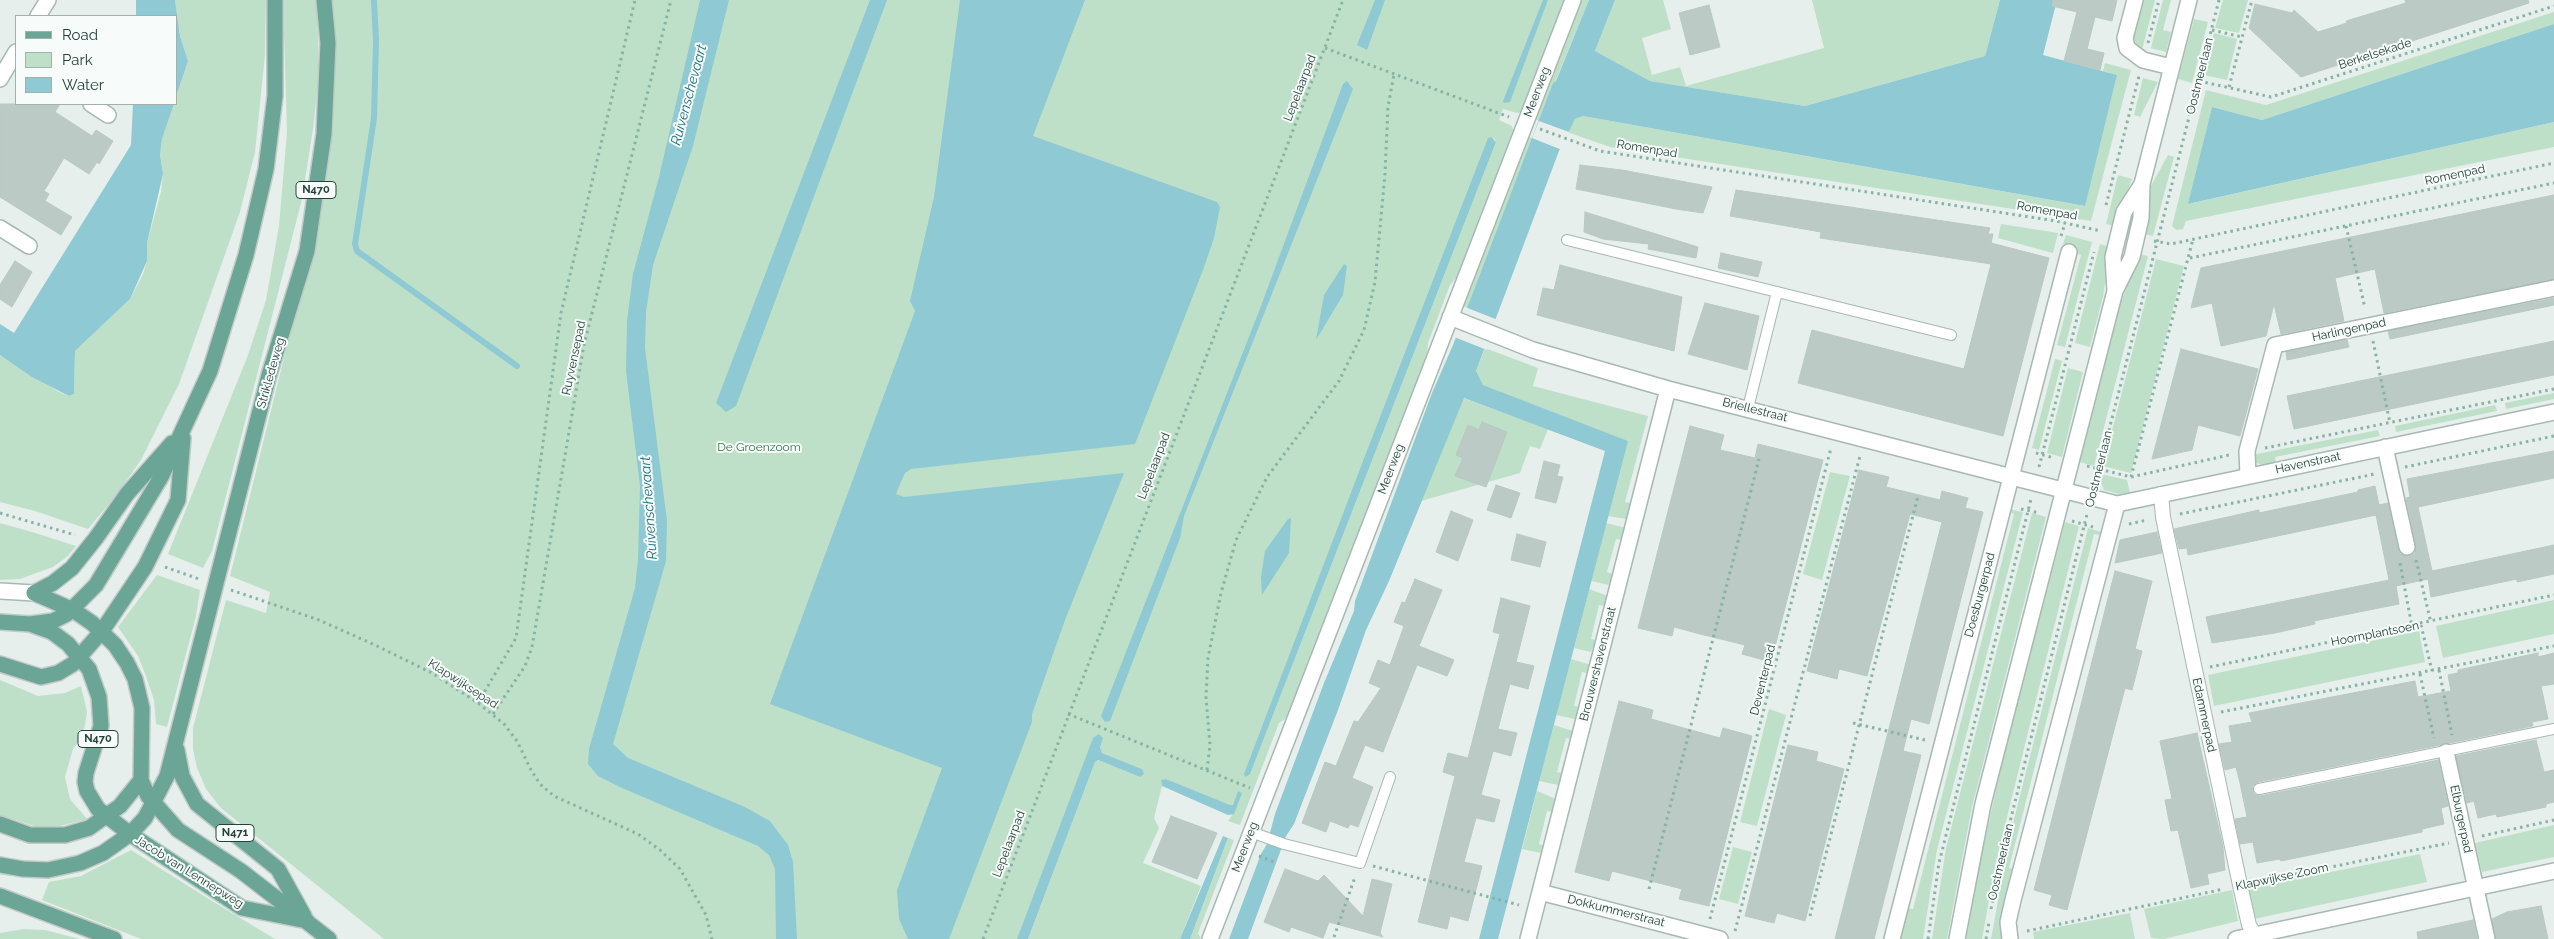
<!DOCTYPE html>
<style>
body{margin:0}
#map{position:relative;width:2554px;height:939px;overflow:hidden;background:#e6efeb;font-family:Raleway,sans-serif}
canvas{display:block}
.legend{position:absolute;left:15px;top:15px;width:162px;height:90px;box-sizing:border-box;background:#f7fbf9;border:1px solid #a3b1ad;margin:0;padding:6px 9px;list-style:none;font-size:15px;color:#24423a}
.legend li{display:flex;align-items:center;gap:10px;height:25px}
.legend b{width:25px;border:1px solid #a3b1ad}
</style>
<div id="map">
<canvas width="2554" height="939"></canvas>
<ul class="legend">
<li><b style="height:6px;background:#6aa596"></b>Road</li>
<li><b style="height:14px;background:#bfe0c8"></b>Park</li>
<li><b style="height:14px;background:#8ec9d4"></b>Water</li>
</ul>
</div>
<script>
const ctx = document.querySelector('canvas').getContext('2d');
ctx.lineJoin = 'round';
function fill(path, color) { ctx.fillStyle = color; ctx.fill(path, 'evenodd'); }
const poly = rows => new Path2D(rows.map(r => 'M' + r).join(''));
function strokePath(path, color, width, dash) { ctx.strokeStyle = color; ctx.lineWidth = width; ctx.lineCap = dash ? 'butt' : 'round'; ctx.setLineDash(dash || []); ctx.stroke(path); }
function write(font, color, halo, rows, align = 'center') {
  ctx.font = font + ' Raleway,sans-serif'; ctx.lineWidth = 4; ctx.setLineDash([]); ctx.textBaseline = 'middle'; ctx.strokeStyle = halo; ctx.fillStyle = color; for (const [text, x, y, turn = 0] of rows) {
    ctx.save(); ctx.translate(x, y); ctx.rotate((+turn || 0) * Math.PI / 180); ctx.textAlign = isNaN(turn) ? turn : align; if (halo) ctx.strokeText(text, 0, 0); ctx.fillText(text, 0, 0); ctx.restore();
  }
}
fill(poly([
 [175,0,266,0,265,55,255,152,240,212,179,384,141,460,117,494,88,529,35,511,0,502,0,355,59,392,69,396,74,394,75,351,130,299,143,274,147,261,147,243,161,192,163,174,160,155,162,139,174,104,176,104,176,97,188,61,180,36],
 [283,0,317,0,319,77,313,129,302,199,212,551,203,568,168,554,248,355,266,300,279,226,287,132],
 [330,0,1545,0,1508,103,1548,0,1564,0,1522,112,1517,113,1503,109,1499,120,1512,126,1514,132,1460,273,1450,285,1428,343,1427,358,1288,717,1279,723,1240,825,1228,821,1232,815,1233,805,1229,805,1166,779,1161,781,1162,786,1154,818,1159,828,1143,863,1201,886,1180,939,1028,939,1095,762,1098,760,1140,777,1142,769,1102,753,1100,747,1102,741,1024,939,384,939,221,808,206,789,197,768,193,749,193,728,226,600,266,613,270,592,230,576,308,261],
 [1494,138,1496,142,1250,774],
 [1579,0,1589,0,1539,121,1532,118],
 [1615,0,1663,0,1671,29,1642,38,1652,75,1680,67,1686,86,1824,48,1812,0,2000,0,1985,56,1805,106,1650,81,1595,51],
 [2141,0,2155,0,2142,50,2134,41,2133,34],
 [2163,0,2171,0,2163,30,2171,32,2166,52,2151,48],
 [2223,0,2248,0,2239,33,2215,28],
 [2554,12,2554,24,2262,120,2212,107,2189,204,2554,122,2554,147,2186,221,2183,229,2176,230,2172,226,2206,90,2266,105],
 [2194,19,2208,22,2192,83,2178,79],
 [2214,33,2237,39,2227,80,2203,75],
 [2105,63,2131,70,2091,221,1610,147,1567,132,1575,119,1583,116,2084,206,2117,75,2103,71],
 [2143,78,2158,82,2140,117,2134,115],
 [1525,136,1533,138,1468,308,1462,306],
 [2168,155,2174,157,2153,236,2144,234,2151,186],
 [2118,175,2132,179,2115,226,2106,224],
 [2001,224,2058,233,2053,253,1998,238],
 [2066,235,2092,242,2065,347,2057,345,2081,255,2062,247],
 [2100,244,2110,247,2103,297,2090,347,2075,343],
 [2139,254,2148,256,2094,466,2080,462,2121,302],
 [2156,259,2184,266,2131,473,2103,466],
 [1485,348,1538,368,1533,386,1648,416,1625,502,1632,503,1626,519,1608,516,1627,441,1482,385,1476,371],
 [2055,359,2062,361,2039,450,2032,448],
 [2068,368,2083,372,2062,457,2047,453],
 [2554,393,2554,399,2506,409,2505,403],
 [1463,398,1548,429,1540,449,1530,446,1520,473,1421,501],
 [2495,405,2497,411,2396,432,2395,426],
 [2378,430,2380,436,2275,457,2276,463,2262,465,2254,462,2252,455],
 [1830,472,1850,476,1822,580,1803,574],
 [2101,474,2127,480,2130,493,2119,494,2104,490,2100,480],
 [2009,509,2023,512,1937,850,1923,939,1899,939,1907,908,1913,909,2014,514,2008,512],
 [2032,513,2046,517,1972,807,1947,939,1932,939,1946,848],
 [2065,522,2079,526,1996,862,1982,939,1966,939,1980,862,2001,767],
 [0,523,32,532,76,546,68,556,53,567,20,579,0,580],
 [1606,523,1626,528,1622,540,1616,539,1607,572,1613,574,1609,585,1591,581],
 [2088,528,2101,532,2100,535,2094,534,2009,868,2014,869,2004,939,1991,939,2010,835],
 [157,575,200,590,196,616,167,727,156,724,154,700,146,676,138,656,118,627],
 [1589,589,1608,596,1605,606,1599,605,1591,639,1596,640,1591,652,1574,648],
 [2554,600,2554,634,2443,658,2436,626],
 [2419,631,2425,662,2214,706,2208,675],
 [1571,659,1591,665,1588,673,1582,672,1574,706,1579,707,1575,719,1556,715],
 [0,680,38,696,65,693,81,686,87,712,85,725,81,739,73,749,65,777,70,799,87,819,52,828,34,826,0,815],
 [1769,709,1786,715,1757,826,1740,822],
 [1554,725,1573,731,1571,739,1566,738,1557,772,1562,773,1558,785,1539,781],
 [1537,791,1556,799,1553,812,1547,811,1539,844,1544,846,1541,853,1522,849],
 [2554,825,2554,857,2482,872,2475,843],
 [1228,838,1234,840,1198,933,1201,939,1190,939],
 [1733,847,1752,852,1738,904,1719,899],
 [131,850,212,901,275,939,141,939,42,900,49,882,81,876],
 [2420,854,2427,882,2254,919,2247,889],
 [2232,890,2238,921,2164,939,2151,938,2144,909],
 [2130,913,2135,939,2034,939,2033,932],
 [24,929,45,930,80,939,0,939,0,933]
]), '#bfe0c8');
fill(poly([
 [136,0,175,0,180,36,188,61,176,97,176,16,136,16],
 [700,0,729,0,693,146,653,265,646,312,645,348,667,521,666,561,613,744,628,758,745,807,770,821,788,845,793,862,797,939,776,939,775,869,769,855,758,846,622,788,598,776,588,764,589,749,635,588,638,559,640,486,626,371,627,321,633,274,659,177],
 [870,0,887,0,736,406,726,412,716,403],
 [960,0,1085,0,1033,136,1217,202,1220,207,1214,238,1203,270,1135,444,911,469,905,473,900,484,896,494,904,497,1124,473,1065,620,1032,714,1032,722,949,939,908,939,899,919,897,890,942,768,770,704,915,311,910,301,934,197],
 [1375,0,1385,0,1367,50,1357,45],
 [1543,0,1548,0,1510,102,1504,103,1503,101],
 [1589,0,1615,0,1595,51,1650,81,1805,106,1985,56,2000,0,2057,0,2043,55,2117,75,2085,206,1583,116,1575,119,1559,151,1476,371,1483,385,1628,441,1498,939,1479,939,1605,451,1464,398,1389,581,1366,630,1338,710,1294,824,1286,836,1248,939,1229,939,1261,854,1267,844,1275,814,1324,683,1354,611,1355,601,1432,393,1453,345,1553,83,1556,81],
 [2554,24,2554,122,2188,204,2212,107,2262,120],
 [1347,81,1353,89,1184,516,1180,538,1110,721,1105,722,1101,716,1261,306,1343,84],
 [133,104,174,104,162,139,160,155,163,174,147,243,147,261,130,299,75,351,74,394,69,396,32,377,0,355,0,324,14,333,131,145],
 [1491,137,1496,142,1250,774,1245,777,1244,774,1363,461,1488,138],
 [1344,264,1347,266,1343,295,1316,340,1324,295],
 [1291,518,1289,553,1262,595,1261,577,1265,551,1288,519],
 [1099,734,1103,738,1100,747,1102,753,1142,769,1144,774,1140,777,1098,760,1095,762,1028,939,1017,939,1093,738],
 [1166,779,1230,805,1233,805,1238,791,1242,793,1234,814,1228,815,1162,786,1161,780],
 [1223,836,1228,838,1190,939,1180,939]
]), '#8ec9d4');
fill(poly([
 [1539,121,1569,132,1562,150,1532,138],
 [1465,307,1498,320,1487,350,1454,337]
]), '#e6efeb');
strokePath(poly([
 [374,0,376,41,374,118,355,244,357,251,517,366]
]), '#8ec9d4', 6);
const building = poly([
 [2053,0,2117,0,2112,21,2095,17,2087,49,2104,53,2100,70,2064,61,2077,12,2052,6,2053,0],
 [2405,0,2528,0,2529,3,2301,77,2249,28,2255,4,2292,13,2294,10,2318,32,2347,23,2346,21,2406,3,2405,0],
 [1709,5,1720,47,1690,55,1679,13,1709,5],
 [0,104,60,104,55,112,92,136,96,130,113,141,99,164,97,162,89,174,64,158,44,191,49,194,45,201,72,217,61,235,0,197,0,104],
 [1580,165,1622,170,1712,187,1703,213,1676,209,1576,189,1580,165],
 [1736,190,1990,228,1988,234,1993,234,1991,243,2049,258,2003,436,1798,383,1812,330,1964,369,1991,264,1820,238,1821,232,1730,216,1736,190],
 [2554,195,2554,279,2384,313,2375,269,2335,278,2344,321,2281,334,2274,304,2266,336,2221,346,2212,303,2191,308,2201,268,2554,195],
 [1585,212,1698,247,1696,258,1648,249,1649,244,1603,239,1584,232,1585,212],
 [1721,253,1762,262,1758,277,1718,268,1721,253],
 [15,261,32,272,12,307,0,299,0,285,15,261],
 [1560,265,1682,297,1674,351,1537,315,1543,288,1554,290,1560,265],
 [2554,298,2554,305,2390,339,2388,331,2554,298],
 [1705,303,1759,316,1747,370,1688,354,1705,303],
 [2347,340,2349,347,2287,360,2286,352,2347,340],
 [2554,341,2554,375,2294,429,2287,396,2554,341],
 [2181,349,2258,369,2240,436,2198,425,2192,450,2152,459,2181,349],
 [1482,422,1507,432,1486,487,1455,476,1463,458,1456,455,1468,425,1479,430,1482,422],
 [1690,426,1724,435,1720,450,1755,458,1758,444,1823,460,1771,662,1742,654,1745,645,1700,634,1674,627,1672,636,1638,628,1690,426],
 [2554,451,2554,478,2418,507,2432,571,2554,545,2554,574,2517,582,2517,579,2431,597,2428,579,2396,586,2399,604,2314,621,2315,624,2275,633,2212,643,2206,617,2389,580,2376,515,2188,555,2187,548,2179,549,2174,529,2259,510,2259,513,2358,492,2358,490,2375,486,2379,505,2388,503,2398,549,2400,554,2409,556,2414,554,2416,545,2406,498,2410,497,2407,479,2554,451],
 [1544,461,1560,465,1557,476,1563,477,1556,503,1535,498,1544,461],
 [1859,470,1889,477,1886,487,1940,500,1942,491,1968,498,1965,508,1983,512,1929,724,1911,719,1903,751,1921,755,1874,939,1835,939,1942,522,1910,514,1867,676,1839,669,1837,679,1807,671,1859,470],
 [1496,485,1520,493,1511,518,1487,510,1496,485],
 [1451,511,1473,520,1458,561,1436,552,1451,511],
 [2157,532,2162,553,2115,563,2120,540,2157,532],
 [1517,534,1546,542,1540,567,1511,560,1517,534],
 [2115,571,2152,581,2135,649,2142,651,2132,690,2125,688,2067,910,2049,905,2052,895,2034,890,2115,571],
 [1415,579,1442,590,1419,646,1454,660,1447,676,1417,665,1383,752,1365,745,1352,778,1373,787,1358,827,1350,824,1348,828,1330,821,1326,832,1302,823,1325,762,1336,766,1354,721,1358,722,1381,688,1369,683,1378,660,1390,665,1404,626,1394,622,1402,602,1405,603,1415,579],
 [1501,598,1530,606,1516,662,1534,666,1528,689,1510,684,1506,698,1498,729,1517,733,1511,756,1493,751,1481,795,1500,800,1494,822,1476,818,1471,836,1464,862,1482,866,1468,921,1450,916,1447,929,1418,922,1455,776,1443,772,1448,753,1468,758,1500,634,1493,632,1501,598],
 [2538,653,2538,657,2554,653,2554,684,2541,686,2548,719,2532,722,2533,726,2258,782,2252,787,2254,794,2260,796,2438,760,2448,806,2441,808,2444,824,2422,829,2422,832,2281,861,2280,859,2257,863,2253,842,2240,844,2235,819,2247,817,2240,783,2236,767,2225,770,2219,744,2232,742,2229,726,2252,722,2249,713,2415,681,2418,697,2451,691,2448,675,2458,673,2458,670,2538,653],
 [1619,701,1653,710,1651,719,1720,738,1723,728,1752,736,1709,906,1679,899,1682,889,1612,871,1609,881,1575,872,1619,701],
 [2197,733,2223,847,2225,870,2207,874,2209,884,2191,888,2178,830,2171,831,2165,800,2172,799,2160,741,2197,733],
 [2536,740,2544,772,2554,770,2554,802,2546,804,2546,807,2497,817,2496,814,2478,818,2474,801,2467,803,2456,756,2536,740],
 [1788,745,1818,752,1816,761,1844,769,1805,921,1777,913,1774,923,1745,916,1788,745],
 [1171,816,1217,833,1197,879,1152,862,1171,816],
 [1285,869,1318,881,1324,875,1363,916,1372,879,1392,884,1380,933,1383,937,1329,922,1323,938,1291,927,1289,932,1264,922,1285,869],
 [2541,906,2548,939,2496,939,2492,919,2507,912,2541,906],
 [2473,920,2477,939,2418,939,2417,932,2473,920]
]);
fill(building, '#bbcac4');
strokePath(building, '#b8c9c2', 1);
const service = poly([
 [1567,240,1951,335],
 [1748,408,1777,292],
 [2259,789,2554,729],
 [1251,832,1284,844,1360,863,1390,777]
]);
const pedestrian = poly([
 [2161,494,2163,517,2240,885,2249,925,2255,935]
]);
const minor = poly([
 [2135,0,2125,38,2127,48,2143,60,2171,67],
 [38,16,48,0],
 [0,79,16,52],
 [91,104,108,115],
 [0,228,29,246],
 [1450,317,1533,350,1668,389,2117,504,2554,412],
 [2385,447,2407,547],
 [2248,476,2247,451,2275,345,2554,288],
 [2446,752,2487,939],
 [1540,892,1720,939],
 [1210,939,1573,0],
 [1528,939,1668,389],
 [1892,939,2069,252],
 [2010,939,2008,922,2013,900,2117,504],
 [2236,939,2554,871]
]);
const tertiary = poly([
 [2115,291,2113,257,2124,212,2142,184],
 [1957,939,1983,804,2115,291,2132,257,2141,218,2142,184,2189,0]
]);
const secondary = poly([
 [0,591,34,593]
]);
const primary = poly([
 [34,593,73,610,92,623,115,645,127,663,135,679,142,708,141,780,148,796,178,830,241,871,329,939],
 [34,593,53,583,72,568,96,538,127,494,172,443],
 [0,622,30,624,52,632,68,644,89,669,99,697,101,726,86,773,85,782,87,791,98,809,130,834,242,908,307,921],
 [30,624,53,621,67,614,96,585,161,477,210,371,246,255,266,169,275,96,275,0],
 [0,664,41,677,58,673,73,664,102,631,145,567,178,500,183,438],
 [177,750,182,776,197,804,278,869,304,916],
 [0,824,30,835,65,835,89,828,120,806,141,780],
 [0,865,23,869,48,870,80,863,103,853,130,834,145,818,167,776,269,375,307,251,324,134,328,43,324,0],
 [0,896,114,939]
]);
strokePath(service, '#a8b8b2', 12);
strokePath(pedestrian, '#a8b8b2', 16);
strokePath(minor, '#a8b8b2', 18);
strokePath(tertiary, '#a8b8b2', 18);
strokePath(secondary, '#a4bbb3', 18);
strokePath(primary, '#c2cac8', 18);
strokePath(poly([
 [2212,30,2242,37],
 [2148,43,2159,0],
 [1325,48,1509,117],
 [2199,81,2271,97,2554,6],
 [2229,87,2252,0],
 [1540,129,1600,151,2056,221,2101,231],
 [2106,205,2139,76],
 [2346,226,2365,308],
 [2061,236,2065,223],
 [2154,241,2171,244,2554,163],
 [2190,258,2554,183],
 [2373,341,2390,423],
 [2265,448,2554,389],
 [2036,453,2054,458],
 [2087,466,2131,477,2229,455],
 [2039,467,2094,252],
 [2405,467,2554,436],
 [2131,477,2193,239],
 [2096,481,2219,0],
 [2021,509,2040,513],
 [0,513,75,535],
 [2180,514,2375,474],
 [2072,521,2093,527],
 [2129,524,2147,520],
 [2416,560,2431,623],
 [2400,563,2412,627],
 [165,567,199,579],
 [231,590,319,620,377,646,432,673,478,703,504,724,517,741,531,770,540,784,554,796,638,834,660,850,680,869,706,915,712,939],
 [2421,625,2432,671],
 [2210,667,2554,595],
 [2439,670,2452,735],
 [2420,674,2434,738],
 [478,703,516,638,561,313,635,0],
 [2221,712,2554,646],
 [493,714,525,666,532,647,584,345,671,0],
 [1068,714,1250,788],
 [1853,723,1925,740],
 [1207,770,1210,745,1206,697,1208,658,1221,593,1236,540,1267,477,1339,381,1364,330,1375,282,1385,174,1388,107,1394,74],
 [2482,836,2554,820],
 [1259,856,1277,863],
 [1373,866,1519,905],
 [2257,882,2449,843],
 [1649,889,1759,459],
 [1991,909,2007,834,2087,514],
 [1810,916,1918,496],
 [1710,919,1831,448],
 [1735,931,1860,456],
 [2027,931,2224,889],
 [1334,937,1355,877],
 [983,939,1343,0],
 [1928,939,1939,863,2031,499],
 [1986,939,1989,922]
]), '#86b3a5', 3, [2.5, 4]);
strokePath(service, '#fff', 10);
strokePath(pedestrian, '#fff', 14);
strokePath(minor, '#fff', 15);
strokePath(tertiary, '#fff', 15);
strokePath(secondary, '#fff', 15);
strokePath(primary, '#6aa596', 15);
for (const [x, y, w] of [
 [316,190,40],
 [98,739,40],
 [235,833,38]
]) { const box = new Path2D(); box.roundRect(x - w / 2, y - 8.5, w, 17, 4); ctx.fillStyle = '#f7fbf9'; ctx.fill(box); strokePath(box, '#24423a', 1); }
write('bold 11px', '#24423a', null, [
 ["N470",316,190],
 ["N470",98,739],
 ["N471",235,833]
]);
write('12px', '#24423a', '#f7fbf9', [
 ["Berkelsekade",2375,54,-18],
 ["Oostmeerlaan",2200,76,-76],
 ["Lepelaarpad",1300,88,-69],
 ["Meerweg",1537,92,-69],
 ["Romenpad",1647,149,9],
 ["Romenpad",2455,175,-12],
 ["Romenpad",2047,211,10],
 ["Harlingenpad",2349,330,-12],
 ["Ruyvensepad",574,358,-78],
 ["Strikledeweg",271,373,-74],
 ["Briellestraat",1755,410,14],
 ["Havenstraat",2308,463,-12],
 ["Lepelaarpad",1154,466,-69],
 ["Meerweg",1391,469,-69],
 ["Oostmeerlaan",2099,469,-76],
 ["Doesburgerpad",1980,595,-75],
 ["Hoornplantsoen",2375,634,-11],
 ["Brouwershavenstraat",1598,664,-76],
 ["Deventerpad",1763,680,-76],
 ["Klapwijksepad",463,684,33],
 ["Edammerpad",2204,715,78],
 ["Elburgerpad",2461,819,78],
 ["Lepelaarpad",1009,844,-69],
 ["Meerweg",1245,847,-69],
 ["Oostmeerlaan",2001,862,-77],
 ["Jacob van Lennepweg",189,872,32],
 ["Klapwijkse Zoom",2282,877,-12],
 ["Dokkummerstraat",1616,911,14]
]);
write('12px', '#2d7a4b', '#f7fbf9', [
 ["De Groenzoom",759,447]
]);
write('italic 14px', '#1c6f80', '#f7fbf9', [
 ["Ruivenschevaart",689,95,-75],
 ["Ruivenschevaart",649,508,-94]
]);
</script>
